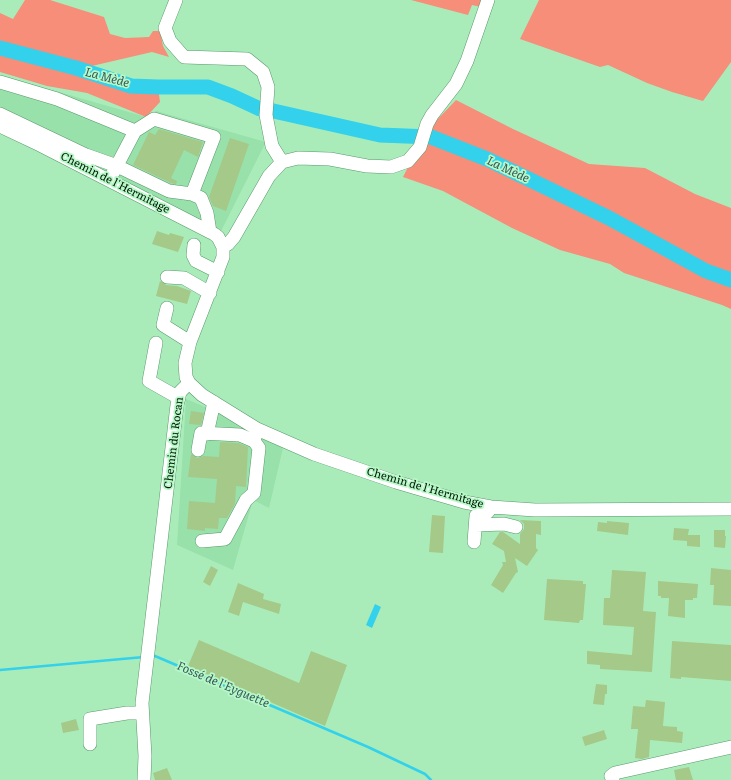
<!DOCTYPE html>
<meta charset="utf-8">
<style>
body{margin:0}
canvas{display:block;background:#a9ecba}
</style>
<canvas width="731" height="780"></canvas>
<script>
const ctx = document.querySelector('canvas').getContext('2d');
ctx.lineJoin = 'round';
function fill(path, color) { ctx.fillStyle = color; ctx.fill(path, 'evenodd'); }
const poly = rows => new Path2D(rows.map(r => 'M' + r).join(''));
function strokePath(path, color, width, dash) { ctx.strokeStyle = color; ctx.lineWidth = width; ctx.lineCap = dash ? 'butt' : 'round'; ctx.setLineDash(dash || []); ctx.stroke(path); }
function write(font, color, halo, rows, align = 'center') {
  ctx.font = font + ' Literata,serif'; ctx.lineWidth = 3.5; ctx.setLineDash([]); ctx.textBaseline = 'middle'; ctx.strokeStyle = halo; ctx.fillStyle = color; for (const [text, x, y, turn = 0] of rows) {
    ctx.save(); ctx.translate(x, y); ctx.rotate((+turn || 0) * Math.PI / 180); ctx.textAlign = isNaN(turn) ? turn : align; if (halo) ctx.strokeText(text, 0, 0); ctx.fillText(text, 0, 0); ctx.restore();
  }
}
fill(poly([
 [0,75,146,117,156,111,266,142,220,233,0,119],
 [186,399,215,411,283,448,269,508,253,500,233,570,177,545]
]), '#98e1ab');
fill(poly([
 [25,0,50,0,104,17,110,34,125,38,149,37,153,31,160,31,163,46,169,57,152,52,79,69,131,86,158,87,160,102,146,117,87,93,47,86,0,72,0,13,13,19],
 [411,0,484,0,481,7,472,5,468,15],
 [539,0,731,0,731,62,703,101,672,92,647,83,608,65,600,67,520,39],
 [456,100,513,129,589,164,645,168,695,194,731,208,731,276,707,269,608,213,529,175,486,155,431,133,433,124],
 [427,142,434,142,490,164,610,222,706,275,731,283,731,309,722,305,624,273,610,264,560,250,512,228,443,191,403,177,409,165]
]), '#f68e7a');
fill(poly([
 [375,604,381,607,372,628,366,625]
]), '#33d1eb');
strokePath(poly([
 [152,656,155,656,368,747,425,774,431,780],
 [0,670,144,657]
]), '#33d1eb', 2.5);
strokePath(poly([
 [0,48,76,68,131,86,158,87,208,87,232,96,260,109],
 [269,110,380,135,431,137,487,159,609,218,706,271,731,280]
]), '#33d1eb', 15);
fill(poly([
 [159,129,203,142,198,157,184,150,171,178,177,181,176,184,171,183,133,165,149,132,155,135],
 [230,138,249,144,226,211,213,206,209,197],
 [157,231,169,235,170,233,184,237,178,252,152,244],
 [160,281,166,285,177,286,191,291,187,304,156,296],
 [191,411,204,413,201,425,189,424],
 [220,442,238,443,248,447,246,487,236,486,235,504,227,518,219,518,218,529,205,528,205,531,187,529,189,501,215,503,217,479,188,477,191,454,197,458,204,456,219,457],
 [432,515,445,516,443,553,429,552],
 [520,520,541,521,541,535,536,534,536,548,538,550,527,566,515,558,518,572,516,573,503,593,491,585,503,565,502,562,506,562,504,551,492,544,500,532,503,532,520,544,520,534,524,529,524,524],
 [607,521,629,523,628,535,597,531,598,522,607,523],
 [674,528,689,529,688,535,700,535,700,547,687,546,687,541,673,540],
 [714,530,725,530,725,536,726,536,725,548,714,547],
 [211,566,218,570,210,586,203,582],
 [711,568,731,570,731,606,713,605,714,585,710,585],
 [612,570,646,572,643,611,656,612,652,672,600,669,600,665,587,664,587,651,632,655,634,627,603,625,604,598,610,598],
 [547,579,583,581,583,584,586,584,583,620,580,620,579,623,544,620],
 [658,581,698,584,697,598,693,598,693,600,685,600,685,618,668,616,669,598,661,598,661,596,658,596],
 [238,583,264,594,263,599,281,604,279,614,243,602,239,616,228,612],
 [199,640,299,683,311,651,347,665,325,726,188,666],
 [672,641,731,645,731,681,681,677,681,679,670,678],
 [596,684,607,685,607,694,605,694,604,705,593,704],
 [646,700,665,702,663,726,677,727,677,731,683,732,682,743,650,740,649,757,642,759,635,758,638,729,631,729,633,706,645,707],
 [76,719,79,730,63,733,61,723],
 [604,730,607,739,585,746,582,737],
 [689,767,693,780,676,780,674,770],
 [167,768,172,780,155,780,153,773]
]), '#a5c988');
const minor = poly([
 [176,0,165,28,170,41,184,57,247,59,263,72,268,87,266,115,272,146,282,162],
 [0,82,57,99,135,131,154,119,214,137,192,194],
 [0,114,86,155,117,166,169,191,192,194,201,198,207,213,210,232],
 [0,126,40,145,214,234,218,237,223,247,223,257,190,342,185,363,186,377,189,383,202,395,257,429,314,454,396,482,464,502,491,507,535,510,731,509],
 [113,173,135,131],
 [194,245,193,255,196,261,218,272],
 [223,247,228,244,234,237,269,176,282,162,298,158,330,159,367,166,391,167,408,161,420,147,427,124,432,115,456,84,467,61,488,0],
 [167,277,184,278,210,293],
 [167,308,163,325,190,342],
 [156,343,149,381,179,398],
 [207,434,214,402],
 [198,450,201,433,240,435,254,441],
 [476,525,504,524,516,527],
 [202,541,225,539,246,500,254,493,259,448,254,441,257,429],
 [474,542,476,516,488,512,491,507],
 [90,744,90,719,127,713,142,713],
 [144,780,145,756,142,703,177,405,180,392,189,383],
 [613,780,611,776,615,773,731,747]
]);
strokePath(minor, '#58996a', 14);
strokePath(minor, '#fff', 13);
write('11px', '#001505', '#b6f9c7', [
 ["Chemin de l'Hermitage",115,183,27],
 ["Chemin du Rocan",174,443,-83],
 ["Chemin de l'Hermitage",425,488,16]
]);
write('italic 12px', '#36555c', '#b6f9c7', [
 ["La Mède",107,78,15],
 ["La Mède",508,170,25],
 ["Fossé de l'Eyguette",223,685,23]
]);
</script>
